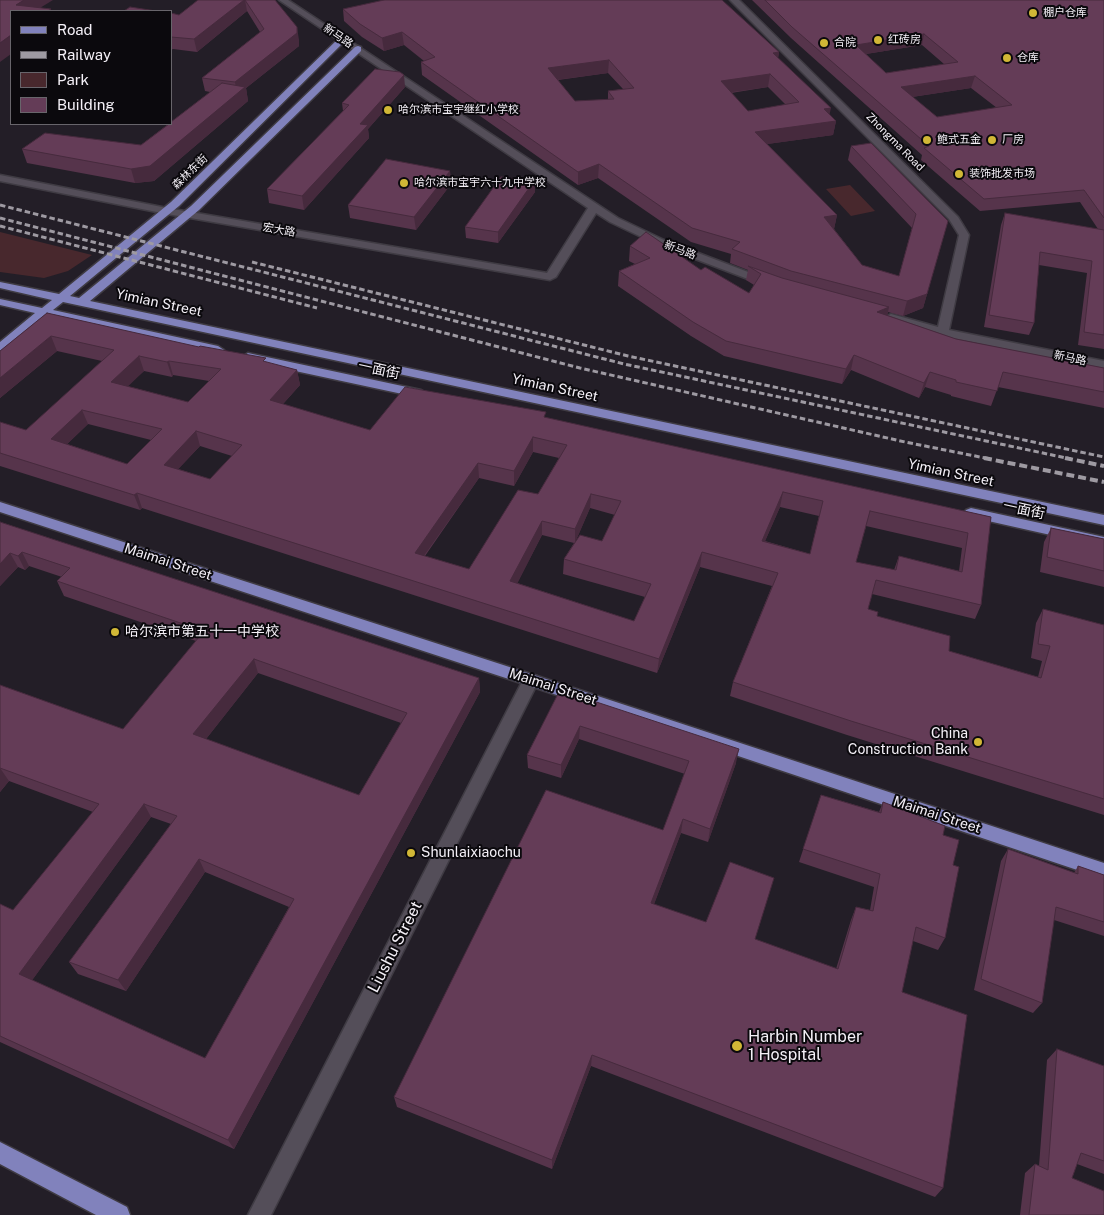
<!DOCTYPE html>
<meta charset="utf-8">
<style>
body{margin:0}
#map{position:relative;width:1104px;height:1215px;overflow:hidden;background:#231e27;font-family:"Public Sans",sans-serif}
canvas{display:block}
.legend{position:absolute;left:10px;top:10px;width:162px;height:115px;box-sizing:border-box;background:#0b090d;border:1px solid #68656b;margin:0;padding:6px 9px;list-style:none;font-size:15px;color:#f4f0f7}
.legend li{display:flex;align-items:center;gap:10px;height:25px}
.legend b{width:25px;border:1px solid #68656b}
</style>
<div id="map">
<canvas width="1104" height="1215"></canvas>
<ul class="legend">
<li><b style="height:6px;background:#8182bc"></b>Road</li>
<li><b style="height:6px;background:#9e9aa2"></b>Railway</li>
<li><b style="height:14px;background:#48282d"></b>Park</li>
<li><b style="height:14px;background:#643c57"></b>Building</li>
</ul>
</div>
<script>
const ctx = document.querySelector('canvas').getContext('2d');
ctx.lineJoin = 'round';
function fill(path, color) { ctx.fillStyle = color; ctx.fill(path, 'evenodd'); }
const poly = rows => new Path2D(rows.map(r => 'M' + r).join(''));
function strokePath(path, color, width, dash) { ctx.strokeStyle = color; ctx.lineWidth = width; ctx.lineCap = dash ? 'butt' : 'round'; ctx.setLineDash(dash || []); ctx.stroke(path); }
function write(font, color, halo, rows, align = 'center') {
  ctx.font = font + ' "Public Sans","Noto Sans SC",sans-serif'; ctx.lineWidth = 4; ctx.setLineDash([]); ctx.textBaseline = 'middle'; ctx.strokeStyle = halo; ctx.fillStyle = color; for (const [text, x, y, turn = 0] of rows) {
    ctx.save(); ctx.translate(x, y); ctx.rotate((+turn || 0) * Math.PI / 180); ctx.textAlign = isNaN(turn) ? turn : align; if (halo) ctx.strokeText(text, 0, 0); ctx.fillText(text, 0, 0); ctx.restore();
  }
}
fill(poly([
 [850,185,875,211,851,216,826,189],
 [0,232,92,255,68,271,44,278,0,272]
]), '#48282d');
const minor = poly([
 [279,0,288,0,618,218,664,240,769,280,771,282,765,285,761,284,656,244,610,222,596,213,556,277,550,280,167,214,0,181,0,175,167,208,547,273,588,208,279,0],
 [730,0,739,0,958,217,969,235,949,330,1104,361,1104,369,943,336,887,320,885,318,887,316,891,314,938,327,959,235,949,219,730,0],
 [531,674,537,676,539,680,271,1215,248,1215,525,676,531,674]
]);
const major = poly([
 [340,37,347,39,179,206,70,296,79,298,191,206,355,47,358,46,361,47,361,51,199,210,90,301,1104,515,1104,525,63,302,53,310,218,346,224,350,218,354,46,316,4,351,0,352,0,342,35,313,0,305,0,299,42,308,52,300,0,288,0,282,59,294,171,202,340,37],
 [248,353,421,390,427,394,421,398,244,360,242,357,248,353],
 [0,502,531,674,1104,863,1104,879,527,685,0,512,0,502],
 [971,508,1104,537,1104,547,966,516,964,513,966,510,971,508],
 [0,1142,127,1207,130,1215,96,1215,0,1164,0,1142]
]);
strokePath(minor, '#3f3b43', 3);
strokePath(major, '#3f3b43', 3);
fill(minor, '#544e59');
fill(major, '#8182bc');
strokePath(poly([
 [0,205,624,364,1071,459],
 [0,218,580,368,905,442,990,459],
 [0,226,317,308],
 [252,262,628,356,1104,457]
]), '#9e9aa2', 3, [5.5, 3]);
strokePath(poly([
 [984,458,1104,482],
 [1065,458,1104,466]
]), '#9e9aa2', 4, [8, 4]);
fill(poly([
 [198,0,275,0,299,40,299,46,246,88,248,101,154,181,135,183,27,163,22,149,141,145,210,92,205,91,202,78,260,32,247,11,197,52,173,49,171,50,171,13,179,15],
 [752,0,1104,0,1104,349,1078,345,1087,273,1039,265,1034,323,1029,335,984,327,1001,225,1005,213,1098,229,1080,202,980,211,921,160,922,155,791,38],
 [922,45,944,64,886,73,866,54],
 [971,88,997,108,937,117,912,97],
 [343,9,779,52,778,58,836,121,833,135,767,144,837,215,834,229,862,265,899,276,912,228,848,160,851,146,948,221,923,308,903,316,888,312,887,315,956,339,1104,368,1104,408,998,387,991,406,951,396,951,395,925,387,919,398,851,370,842,384,724,356,691,336,618,286,619,271,635,264,629,261,630,246,701,270,749,293,754,285,746,280,748,270,730,263,731,254,691,242,598,178,578,185,422,75,421,62,424,61,404,45,384,51,362,37,344,21],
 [608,73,623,89,608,91,608,100,575,101,558,80],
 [768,87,786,105,748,111,731,93],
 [405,87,368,129,369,138,304,210,269,203,267,189,343,111,342,103],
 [450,171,451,184,416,230,350,218,348,205],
 [534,181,535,192,498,243,466,238,465,227],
 [47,313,267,363,297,370,300,385,283,404,370,430,546,418,991,517,981,605,975,619,872,594,868,609,877,616,949,651,1038,677,1042,661,1031,658,1036,623,1043,609,1104,625,1104,815,847,735,730,696,733,682,772,586,700,567,657,673,142,508,140,510,0,466,0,422,26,430,102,361,57,351,0,398,0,351],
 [144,371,172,377,173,375,209,381,188,402,127,386],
 [88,424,151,440,127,464,67,444],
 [200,446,232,456,210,479,178,469],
 [533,452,559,458,538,494,469,569,425,556,479,478,514,486],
 [780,507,819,516,810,554,765,541],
 [590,508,615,515,602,541,576,540],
 [866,526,962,548,959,571,899,556,894,570,856,562],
 [542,535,574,543,564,559,563,574,645,597,634,621,517,583],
 [0,522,479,678,480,692,234,1149,0,1042,0,904,13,910,93,812,9,781,0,792,0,685,123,729,196,641,64,596,57,581,62,577,29,566,25,570,18,567,0,586],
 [258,673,401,723,359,795,206,739],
 [151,817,171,824,69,962,78,974,126,991,205,872,289,907,205,1058,32,980],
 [1051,528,1104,539,1104,587,1040,572,1044,542],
 [560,690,736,763,708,842,681,833,654,904,836,969,851,920,856,907,870,910,874,887,799,862,821,795,879,812,883,802,943,835,953,865,945,938,938,950,913,941,902,992,943,1188,935,1197,591,1066,552,1169,397,1107,394,1097,663,830,685,774,579,739,561,778,528,768,527,755],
 [1008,849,1074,873,1078,866,1104,875,1104,936,1054,920,1042,1003,1033,1013,974,990,1001,861],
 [1057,1049,1104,1066,1104,1174,1077,1164,1072,1178,1104,1215,1020,1215,1025,1173,1035,1164,1039,1166,1047,1060]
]), '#56344b');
fill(poly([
 [24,0,53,0,35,11,16,5],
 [244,0,245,0,247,11,197,52,194,39],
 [297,27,299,40,299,46,246,88,248,101,154,181,135,183,131,169,237,94,235,82],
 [402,32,404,45,384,51,382,38],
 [924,34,922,45,853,56,856,45],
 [11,35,11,54,0,62,0,43],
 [779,52,777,65,773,53],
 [609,60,608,73,548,81,548,68],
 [770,74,768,87,719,94,721,81],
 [404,75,405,87,368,129,369,138,304,210,302,196,360,124],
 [975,76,971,88,898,99,901,87],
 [831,108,828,121,824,109],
 [836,121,833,135,753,146,755,132],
 [599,164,598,178,578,185,578,172],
 [450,171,451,184,416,230,414,217],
 [534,181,535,192,498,243,498,232],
 [837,215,834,229,824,217],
 [927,294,923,308,903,316,907,301],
 [889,307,886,322,877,312],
 [51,336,57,351,0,398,0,378],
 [854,355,851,370,842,384,846,369],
 [139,356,144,371,117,397,111,382],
 [169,361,173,375,172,377,167,362],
 [297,370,300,385,273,415,270,400],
 [930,372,925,387,919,398,924,383],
 [82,410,88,424,57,454,51,439],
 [196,431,200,446,169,479,164,465],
 [533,437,533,452,514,486,514,471],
 [478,463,479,478,416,567,415,553],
 [783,492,780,507,759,555,762,541],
 [137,493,142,508,140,510,134,495],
 [591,494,590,508,575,543,575,529],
 [542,521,542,535,511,596,510,581],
 [22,552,29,566,25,570,18,556],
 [702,552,700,567,657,673,659,659],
 [10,553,18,567,0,586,0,564],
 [254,659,258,673,199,748,193,734],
 [479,678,480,692,234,1149,228,1140],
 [580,726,579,739,561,778,561,765],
 [739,749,736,763,708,842,710,829],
 [0,768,9,781,0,792],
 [144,804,151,817,28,986,19,974],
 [683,819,681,833,650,915,651,903],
 [199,859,205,872,126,991,118,980],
 [592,1055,591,1066,552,1169,552,1160]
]), '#462a3d');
const building = poly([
 [0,0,24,0,16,5,51,9,48,11,11,11,11,35,0,43,0,0],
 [198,0,244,0,194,39,171,37,171,13,179,15,198,0],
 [245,0,275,0,297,27,297,33,235,82,202,78,264,29,245,0],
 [384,0,722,0,779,52,773,53,831,108,824,109,836,121,755,132,837,215,824,217,862,265,899,276,916,214,851,146,871,143,948,221,927,294,907,301,791,271,732,249,740,242,692,228,599,164,578,172,421,62,435,57,402,32,382,38,360,24,343,9,384,0],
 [609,60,634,88,608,91,614,99,575,101,548,68,609,60],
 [770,74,799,102,748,111,721,81,770,74],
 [765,0,1104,0,1104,218,1084,190,984,199,924,148,929,146,792,27,765,0],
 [924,34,958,62,886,73,856,45,924,34],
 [975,76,1012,105,937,117,901,87,975,76],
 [130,7,156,11,124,11,130,7],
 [375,69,400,72,404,75,360,124,368,125,302,196,267,189,349,105,342,103,375,69],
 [222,83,245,87,150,166,131,169,22,149,45,133,141,145,169,124,171,124,171,122,222,83],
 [386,159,450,171,414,217,348,205,386,159],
 [501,177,534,181,498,232,465,227,501,177],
 [1005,213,1104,230,1104,335,1084,332,1092,261,1040,252,1034,323,989,315,1005,213],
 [646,232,701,270,705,267,749,293,761,274,748,266,782,278,889,307,877,312,956,339,1104,368,1104,392,1003,372,997,391,956,382,956,380,930,372,924,383,854,355,846,369,726,341,693,322,619,271,650,258,630,246,646,232],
 [47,313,199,347,200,346,266,358,263,361,297,370,270,400,370,430,405,387,546,412,544,417,991,517,981,605,876,580,868,609,878,612,877,616,950,636,949,651,1041,678,1050,646,1038,644,1043,609,1104,625,1104,799,851,721,733,682,778,573,702,552,659,659,137,493,134,495,0,453,0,422,26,430,114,350,51,336,0,378,0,351,47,313],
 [139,356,167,362,169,361,221,369,188,402,111,382,139,356],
 [82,410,162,429,127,464,51,439,82,410],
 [196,431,242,445,210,479,164,465,196,431],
 [533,437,567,445,538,494,518,490,469,569,415,553,478,463,514,471,533,437],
 [783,492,823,501,810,554,762,541,783,492],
 [591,494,621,501,602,541,580,535,564,559,651,584,634,621,510,581,542,521,575,529,591,494],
 [870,511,968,533,962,572,899,556,896,570,856,562,870,511],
 [0,522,479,678,228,1140,0,1036,0,904,13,910,99,804,0,768,0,685,123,729,204,631,57,581,70,568,22,552,18,556,10,553,0,564,0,522],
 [254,659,407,713,359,795,193,734,254,659],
 [144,804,177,816,69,962,118,980,199,859,294,899,205,1058,19,974,144,804],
 [1051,528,1104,539,1104,571,1047,557,1051,528],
 [560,690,739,749,710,829,683,819,651,903,706,922,730,862,774,878,755,939,838,969,856,907,873,911,880,874,803,849,821,795,881,813,883,802,945,826,943,835,959,840,953,865,959,867,945,938,916,927,902,992,967,1015,943,1188,592,1055,552,1160,394,1097,546,790,663,830,689,761,580,726,561,765,527,755,560,690],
 [1008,849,1078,874,1078,866,1104,875,1104,922,1056,907,1042,1003,981,979,1008,849],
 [1057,1049,1104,1066,1104,1161,1081,1153,1072,1178,1104,1191,1104,1215,1029,1215,1035,1164,1048,1170,1057,1049]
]);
fill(building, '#643c57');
strokePath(building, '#462a3d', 1);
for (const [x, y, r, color] of [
 [1033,13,5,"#d1b736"],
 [878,40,5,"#d1b736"],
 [824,43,5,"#d1b736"],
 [1007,58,5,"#d1b736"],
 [388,110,5,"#d1b736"],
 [927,140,5,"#d1b736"],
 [992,140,5,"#d1b736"],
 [959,174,5,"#d1b736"],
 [404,183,5,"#d1b736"],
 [115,632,5,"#d1b736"],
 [978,742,5,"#d1b736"],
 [411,853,5,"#d1b736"],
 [737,1046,6,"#d1b736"]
]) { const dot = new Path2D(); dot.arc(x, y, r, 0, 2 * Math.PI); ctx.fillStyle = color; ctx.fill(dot); strokePath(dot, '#0b090d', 2); }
write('11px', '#f4f0f7', '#0b090d', [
 ["棚户仓库",1043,13],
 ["红砖房",888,40],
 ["合院",834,43],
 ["仓库",1017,58],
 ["哈尔滨市宝宇继红小学校",398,110],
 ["鲍式五金",937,140],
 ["厂房",1002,140],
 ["装饰批发市场",969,174],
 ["哈尔滨市宝宇六十九中学校",414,183]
], 'left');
write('11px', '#f4f0f7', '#0b090d', [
 ["新马路",338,36,34],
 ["Zhongma Road",895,142,45],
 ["森林东街",190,172,-44],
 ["宏大路",279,230,10],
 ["新马路",680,250,21],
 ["新马路",1070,358,12]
]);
write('14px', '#f4f0f7', '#0b090d', [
 ["Yimian Street",159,303,12],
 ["一面街",379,370,12],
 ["Yimian Street",555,388,12],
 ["Yimian Street",951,473,12],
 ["一面街",1024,510,12],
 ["Maimai Street",168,562,18],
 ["Maimai Street",553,687,18],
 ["Maimai Street",937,815,18]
]);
write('14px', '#f4f0f7', '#0b090d', [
 ["哈尔滨市第五十一中学校",125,632],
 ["China",968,734,"right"],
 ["Construction Bank",968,750,"right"],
 ["Shunlaixiaochu",421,853]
], 'left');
write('16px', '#f4f0f7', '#0b090d', [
 ["Liushu Street",395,947,-63]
]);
write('16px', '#f4f0f7', '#0b090d', [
 ["Harbin Number",748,1037],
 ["1 Hospital",748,1055]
], 'left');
</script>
